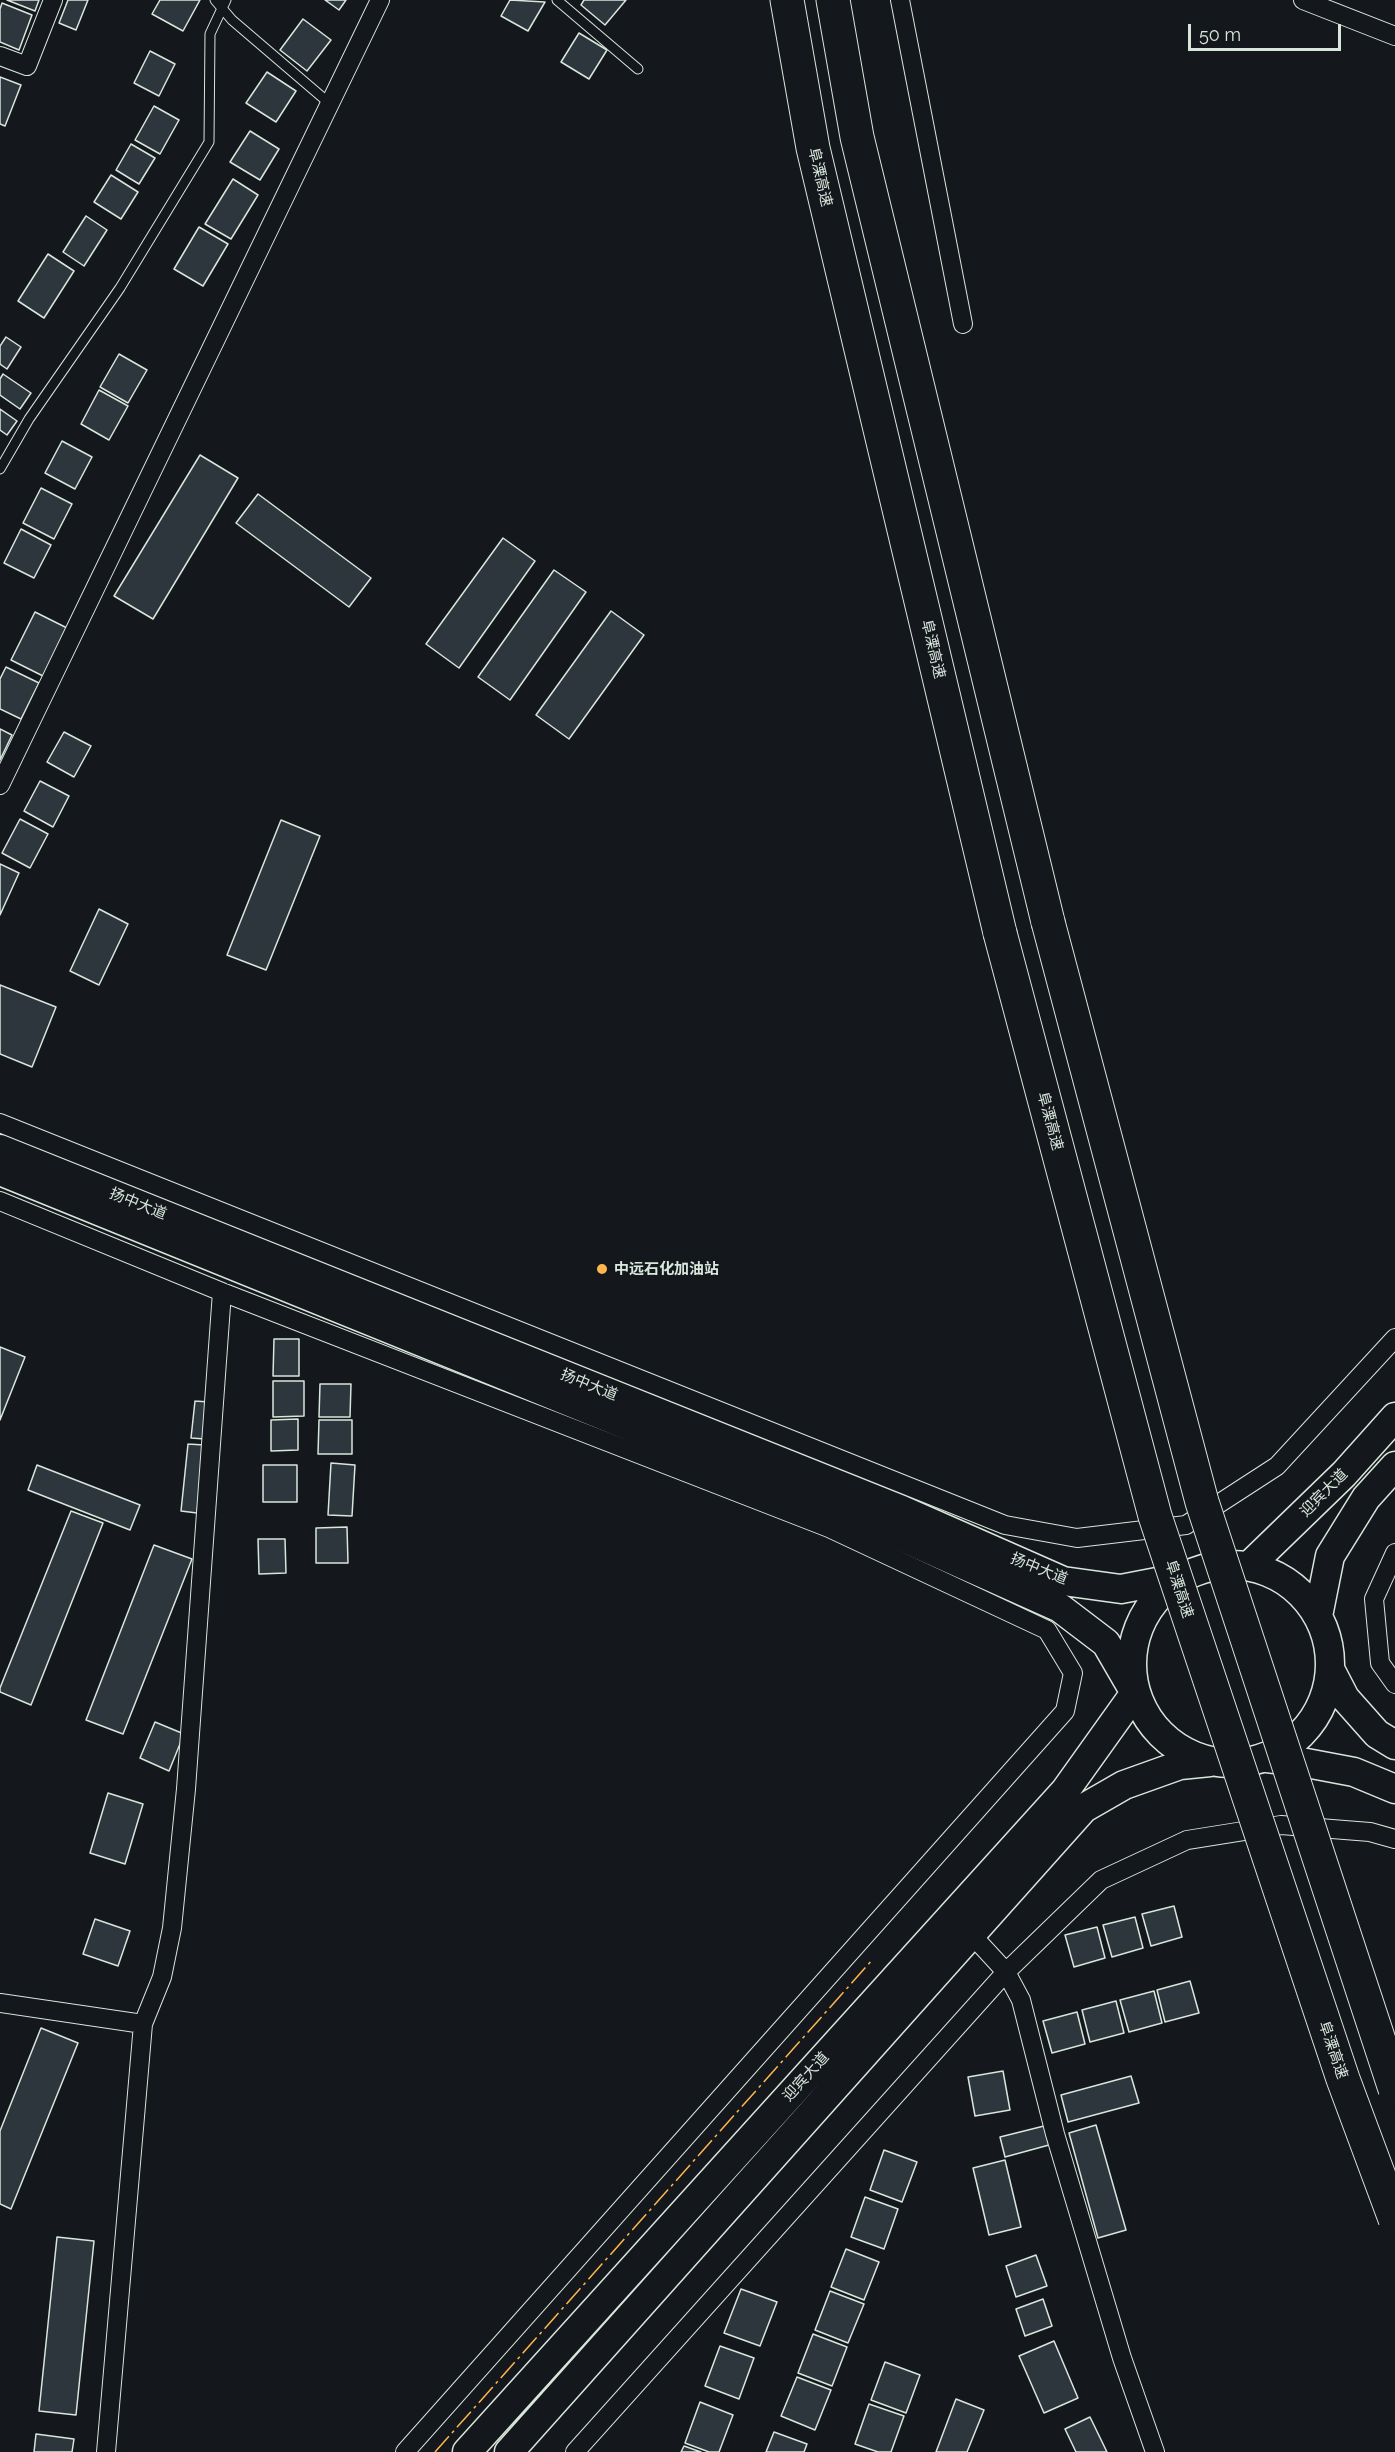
<!DOCTYPE html>
<meta charset="utf-8">
<style>
body{margin:0}
#map{position:relative;width:1395px;height:2452px;overflow:hidden;background:#14181c;font-family:Raleway,sans-serif}
canvas{display:block}
.scale{position:absolute;left:1188px;top:24px;width:153px;height:27px;box-sizing:border-box;border:3px solid #d8e6dc;border-top:0;padding-left:8px;font-size:18px;line-height:21px;white-space:nowrap;color:#d8e6dc;-webkit-text-stroke:4px #14181c;paint-order:stroke}
</style>
<div id="map">
<canvas width="1395" height="2452"></canvas>
<div class="scale">50 m</div>
</div>
<script>
const ctx = document.querySelector('canvas').getContext('2d');
ctx.lineJoin = 'round';
function fill(path, color) { ctx.fillStyle = color; ctx.fill(path, 'evenodd'); }
const poly = rows => new Path2D(rows.map(r => 'M' + r).join(''));
function strokePath(path, color, width, dash) { ctx.strokeStyle = color; ctx.lineWidth = width; ctx.lineCap = dash ? 'butt' : 'round'; ctx.setLineDash(dash || []); ctx.stroke(path); }
function write(font, color, halo, rows, align = 'center') {
  ctx.font = font + ' Raleway,"Noto Sans SC",sans-serif'; ctx.lineWidth = 4.5; ctx.setLineDash([]); ctx.textBaseline = 'middle'; ctx.strokeStyle = halo; ctx.fillStyle = color; for (const [text, x, y, turn = 0] of rows) {
    ctx.save(); ctx.translate(x, y); ctx.rotate((+turn || 0) * Math.PI / 180); ctx.textAlign = isNaN(turn) ? turn : align; if (halo) ctx.strokeText(text, 0, 0); ctx.fillText(text, 0, 0); ctx.restore();
  }
}
const building = poly([
 [7,0,39,0,35,11,7,0],
 [68,0,88,0,76,30,59,23,68,0],
 [160,0,200,0,183,31,152,14,160,0],
 [325,0,346,0,339,10,325,0],
 [510,0,545,2,528,31,501,16,510,0],
 [584,0,626,0,605,25,581,5,584,0],
 [2,3,32,15,19,50,0,42,0,9,2,3],
 [303,19,331,40,307,71,280,50,303,19],
 [579,33,607,50,589,79,561,62,579,33],
 [150,51,175,64,159,96,134,83,150,51],
 [267,72,296,91,276,122,246,103,267,72],
 [0,77,21,85,5,126,0,124,0,77],
 [154,106,179,120,160,154,135,140,154,106],
 [250,131,279,149,260,180,230,162,250,131],
 [131,144,155,158,139,184,116,170,131,144],
 [111,175,138,192,121,219,94,202,111,175],
 [233,179,258,195,231,239,205,224,233,179],
 [86,216,107,230,84,266,63,252,86,216],
 [199,227,228,244,203,286,174,269,199,227],
 [48,254,74,271,44,318,18,301,48,254],
 [6,337,21,347,7,369,0,364,0,346,6,337],
 [119,354,147,370,128,403,100,387,119,354],
 [3,374,31,393,20,409,0,395,0,379,3,374],
 [99,390,128,406,109,440,81,424,99,390],
 [0,409,17,421,7,435,0,430,0,409],
 [62,441,92,457,75,489,45,473,62,441],
 [200,455,238,478,153,619,114,596,200,455],
 [41,488,72,504,54,539,23,523,41,488],
 [258,494,371,578,349,607,236,523,258,494],
 [21,529,51,545,34,578,4,563,21,529],
 [503,538,535,561,459,668,426,644,503,538],
 [554,570,586,592,510,700,478,677,554,570],
 [611,611,644,635,569,739,536,715,611,611],
 [35,612,69,629,45,677,11,660,35,612],
 [6,667,39,683,21,719,0,709,0,679,6,667],
 [0,729,12,735,0,760,0,729],
 [64,732,91,746,74,777,47,762,64,732],
 [40,781,69,796,53,827,24,811,40,781],
 [20,819,48,834,30,868,2,853,20,819],
 [281,820,320,836,266,970,227,955,281,820],
 [0,864,19,873,0,915,0,864],
 [99,909,128,924,99,985,70,971,99,909],
 [0,985,56,1007,32,1067,0,1054,0,985],
 [274,1339,299,1339,299,1376,273,1376,274,1339],
 [0,1347,25,1357,0,1420,0,1347],
 [273,1381,304,1381,304,1416,273,1417,273,1381],
 [320,1384,351,1384,350,1417,319,1417,320,1384],
 [195,1401,209,1402,205,1439,191,1438,195,1401],
 [298,1419,298,1450,271,1451,271,1420,298,1419],
 [319,1420,352,1420,352,1454,318,1454,319,1420],
 [188,1444,204,1445,197,1513,181,1511,188,1444],
 [331,1463,355,1465,352,1516,328,1515,331,1463],
 [37,1465,140,1505,130,1530,28,1490,37,1465],
 [263,1465,297,1465,297,1502,263,1502,263,1465],
 [71,1511,103,1523,31,1705,0,1692,0,1688,71,1511],
 [347,1527,348,1563,316,1563,316,1528,347,1527],
 [258,1539,285,1539,286,1573,259,1574,258,1539],
 [154,1545,192,1559,123,1734,86,1720,154,1545],
 [155,1722,184,1734,169,1771,140,1758,155,1722],
 [108,1793,143,1804,125,1864,90,1853,108,1793],
 [1174,1906,1182,1937,1151,1946,1142,1914,1174,1906],
 [1135,1917,1143,1948,1112,1957,1103,1925,1135,1917],
 [95,1919,130,1931,118,1966,83,1954,95,1919],
 [1097,1927,1105,1958,1074,1967,1065,1935,1097,1927],
 [1190,1981,1199,2013,1165,2022,1157,1990,1190,1981],
 [1154,1991,1162,2023,1129,2032,1120,2000,1154,1991],
 [1116,2001,1124,2033,1090,2042,1082,2010,1116,2001],
 [1077,2012,1085,2044,1052,2053,1043,2021,1077,2012],
 [41,2028,78,2043,11,2209,0,2204,0,2131,41,2028],
 [1003,2071,1010,2110,975,2116,968,2077,1003,2071],
 [1131,2076,1139,2103,1068,2122,1061,2095,1131,2076],
 [1096,2125,1126,2230,1098,2238,1069,2133,1096,2125],
 [1044,2126,1049,2145,1005,2157,1000,2137,1044,2126],
 [884,2150,917,2162,902,2202,870,2190,884,2150],
 [1005,2160,1021,2227,989,2235,973,2168,1005,2160],
 [865,2197,898,2209,884,2249,851,2237,865,2197],
 [57,2237,94,2241,76,2415,39,2411,57,2237],
 [846,2249,879,2262,864,2300,831,2287,846,2249],
 [1036,2255,1047,2286,1016,2297,1006,2266,1036,2255],
 [741,2289,777,2302,760,2346,724,2333,741,2289],
 [830,2291,864,2304,848,2343,815,2330,830,2291],
 [1043,2299,1052,2326,1025,2336,1016,2309,1043,2299],
 [813,2334,847,2347,832,2386,798,2373,813,2334],
 [1054,2341,1078,2398,1044,2413,1019,2356,1054,2341],
 [720,2346,754,2358,739,2399,705,2386,720,2346],
 [885,2362,920,2375,906,2413,871,2400,885,2362],
 [797,2377,831,2390,815,2430,781,2416,797,2377],
 [956,2399,984,2410,967,2452,936,2452,956,2399],
 [700,2402,733,2415,719,2452,709,2452,685,2443,700,2402],
 [869,2404,904,2416,891,2452,878,2452,855,2444,869,2404],
 [1090,2417,1107,2452,1076,2452,1065,2429,1090,2417],
 [774,2432,807,2444,804,2452,766,2452,774,2432],
 [36,2434,74,2439,72,2452,34,2452,36,2434],
 [684,2446,701,2452,681,2452,684,2446]
]);
fill(building, '#2c363c');
strokePath(building, '#d8e6dc', 1.5);
const service = poly([
 [215,0,232,20,329,103],
 [557,0,638,69],
 [0,469,29,419,120,288,209,142,210,34,226,0]
]);
const minor = poly([
 [900,0,963,324],
 [1303,0,1395,36],
 [0,56,27,66,53,0],
 [0,785,380,0],
 [0,1123,1005,1525,1077,1538,1186,1525,1277,1466,1395,1338],
 [0,1201,222,1292,829,1528,1047,1630,1073,1673,1065,1711,405,2452],
 [1395,1553,1374,1599,1380,1663,1395,1684],
 [972,1935,1006,1972,1021,2000,1055,2134,1122,2358,1155,2452],
 [0,2003,143,2024],
 [106,2452,143,2024,162,1977,172,1928,186,1789,222,1292],
 [575,2452,1006,1972,1101,1880,1187,1840,1281,1825,1370,1832,1395,1839]
]);
const primary = poly([
 [0,1149,902,1510,1063,1581,1121,1589,1183,1577],
 [0,1171,888,1531,1060,1608,1106,1643,1135,1693,1065,1791,467,2452],
 '1132 1664a99 99 0 1 1 198 0a99 99 0 1 1-198 0Z',
 [1249,1566,1344,1474,1395,1417],
 [1318,1616,1330,1556,1366,1498,1395,1466],
 [1330,1669,1345,1698,1377,1734,1395,1745],
 [1267,1758,1301,1762,1354,1772,1395,1789],
 [509,2452,1084,1808,1124,1785,1180,1765,1210,1762]
]);
const motorway = poly([
 [787,0,813,148,1000,933],
 [833,0,857,137,1048,922]
]);
strokePath(service, '#d8e6dc', 11);
strokePath(minor, '#d8e6dc', 20);
strokePath(primary, '#d8e6dc', 31);
strokePath(motorway, '#d8e6dc', 35);
strokePath(service, '#14181c', 9);
strokePath(minor, '#14181c', 18);
strokePath(primary, '#14181c', 28);
strokePath(motorway, '#14181c', 33);
const motorwayBridge = poly([
 [1048,922,1202,1502,1395,2089],
 [1000,933,1155,1516,1343,2079,1395,2219]
]);
strokePath(motorwayBridge, '#d8e6dc', 35, []);
strokePath(motorwayBridge, '#14181c', 33);
strokePath(poly([
 [435,2452,873,1959]
]), '#ffb74d', 1.5, [21, 4.5, 3, 4.5]);
for (const [x, y, r, color] of [
 [602,1269,6,"#ffb74d"]
]) { const dot = new Path2D(); dot.arc(x, y, r, 0, 2 * Math.PI); ctx.fillStyle = color; ctx.fill(dot); strokePath(dot, '#14181c', 2); }
write('15px', '#d8e6dc', '#14181c', [
 ["阜溧高速",820,177,77],
 ["阜溧高速",933,649,77],
 ["阜溧高速",1050,1121,75],
 ["扬中大道",138,1204,22],
 ["扬中大道",589,1385,22],
 ["迎宾大道",1324,1493,-45],
 ["扬中大道",1039,1569,22],
 ["阜溧高速",1179,1589,72],
 ["阜溧高速",1333,2050,71],
 ["迎宾大道",806,2077,-48]
]);
write('bold 15px', '#d8e6dc', '#14181c', [
 ["中远石化加油站",614,1269]
], 'left');
</script>
